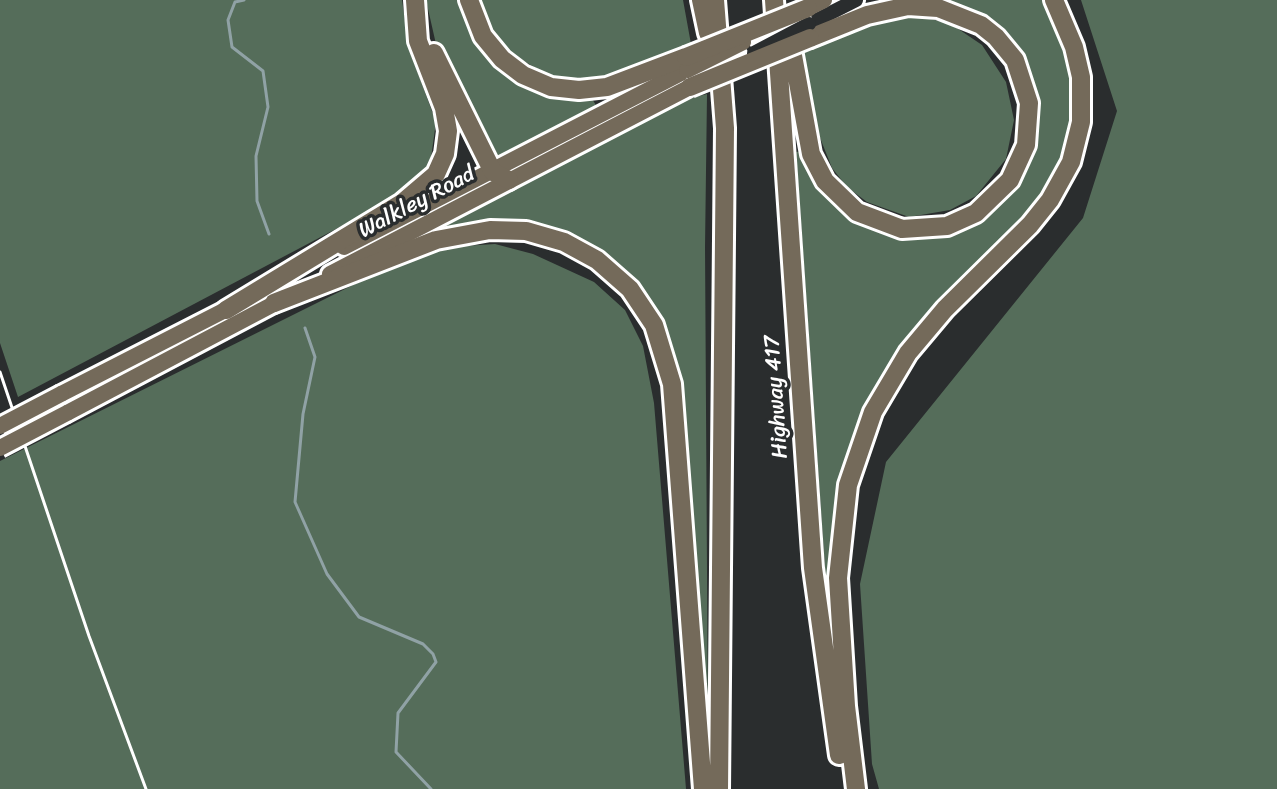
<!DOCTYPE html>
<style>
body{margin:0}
canvas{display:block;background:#2a2d2e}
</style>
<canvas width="1277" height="789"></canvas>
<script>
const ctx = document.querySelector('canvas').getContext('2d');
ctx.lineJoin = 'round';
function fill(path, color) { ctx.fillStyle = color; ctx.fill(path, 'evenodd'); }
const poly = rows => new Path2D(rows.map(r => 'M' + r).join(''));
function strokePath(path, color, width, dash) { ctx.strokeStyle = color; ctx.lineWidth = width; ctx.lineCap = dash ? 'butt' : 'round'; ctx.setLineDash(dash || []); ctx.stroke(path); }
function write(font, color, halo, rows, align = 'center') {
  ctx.font = font + ' Sriracha,sans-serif'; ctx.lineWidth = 7; ctx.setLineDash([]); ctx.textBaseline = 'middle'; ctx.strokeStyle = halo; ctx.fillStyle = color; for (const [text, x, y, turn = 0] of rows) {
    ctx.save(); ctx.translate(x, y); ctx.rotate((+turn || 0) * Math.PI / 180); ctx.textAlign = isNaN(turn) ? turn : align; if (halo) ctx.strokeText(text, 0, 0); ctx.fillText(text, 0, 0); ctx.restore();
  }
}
fill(poly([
 [0,0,402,0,409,49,436,122,430,165,416,182,370,211,18,397,0,343],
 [426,0,464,0,488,50,591,97,597,107,496,161,438,53],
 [479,0,683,0,691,44,604,77,579,82,551,77,510,53,493,37],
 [919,0,1047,0,1070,55,1076,106,1069,153,1038,208,878,388,835,582,826,583,796,152,804,151,837,205,944,232,1028,158,1014,47],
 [1081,0,1277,0,1277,789,879,789,872,764,860,584,886,462,1083,218,1117,111],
 [911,14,951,24,982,45,1006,82,1014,120,1006,159,976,196,950,210,909,217,867,202,847,187,832,168,815,125,799,54,873,17],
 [707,94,705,247,708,733,704,734,683,450,649,303,556,232,426,239,423,232,676,102],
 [495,244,533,254,594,282,625,310,643,346,654,403,686,789,0,789,0,461,357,283,448,247]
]), '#556d5a');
strokePath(poly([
 [244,0,235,2,228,20,232,47,263,71,268,107,256,156,257,201,269,234],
 [305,328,315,357,303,414,295,502,327,574,359,617,423,644,433,654,436,662,398,713,396,752,431,789]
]), '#90a2a5', 3);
const secondary = poly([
 [809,24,856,0]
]);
const primary = poly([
 [808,8,824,0],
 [344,247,687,70],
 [330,274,690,87],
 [61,394,235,305],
 [67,413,285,298]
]);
const highway = poly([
 [469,0,483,36,502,59,523,75,551,87,579,90,607,87,686,57],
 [701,0,708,33],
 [715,0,725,128,719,789],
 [774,0,813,568,839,755],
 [790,39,811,154,825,181,857,212,902,229,947,226,976,213,1010,180,1026,145,1029,103,1015,60,996,37,981,25,938,8,908,6,867,15,810,38],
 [434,53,493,172,509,180],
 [274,303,436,240,490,230,526,231,564,242,597,260,630,289,654,325,672,384,703,789],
 [226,310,402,203,436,174,445,154,448,131,444,108,418,41,415,0],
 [856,789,846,706,838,578,848,485,873,412,908,353,945,309,1030,225,1050,200,1071,162,1081,122,1081,77,1074,47,1054,0]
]);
strokePath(secondary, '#fff', 20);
strokePath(primary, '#fff', 22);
strokePath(highway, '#fff', 24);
strokePath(secondary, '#2a2d2e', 14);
strokePath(primary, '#746a5a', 16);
strokePath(highway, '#746a5a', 18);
strokePath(poly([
 [0,372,89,636,146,789]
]), '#fff', 3);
const secondaryBridge = poly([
 [754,53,809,24]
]);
const primaryBridge = poly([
 [687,70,743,42],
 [0,426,61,394],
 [0,448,67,413]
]);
const highwayBridge = poly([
 [686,57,808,8],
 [690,87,810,38]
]);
strokePath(secondaryBridge, '#fff', 20, []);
strokePath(primaryBridge, '#fff', 22, []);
strokePath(highwayBridge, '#fff', 24, []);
strokePath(secondaryBridge, '#2a2d2e', 14);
strokePath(primaryBridge, '#746a5a', 16);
strokePath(highwayBridge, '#746a5a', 18);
write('22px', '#fff', '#2a2d2e', [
 ["Walkley Road",417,203,-28],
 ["Highway 417",777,397,-94]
]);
</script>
